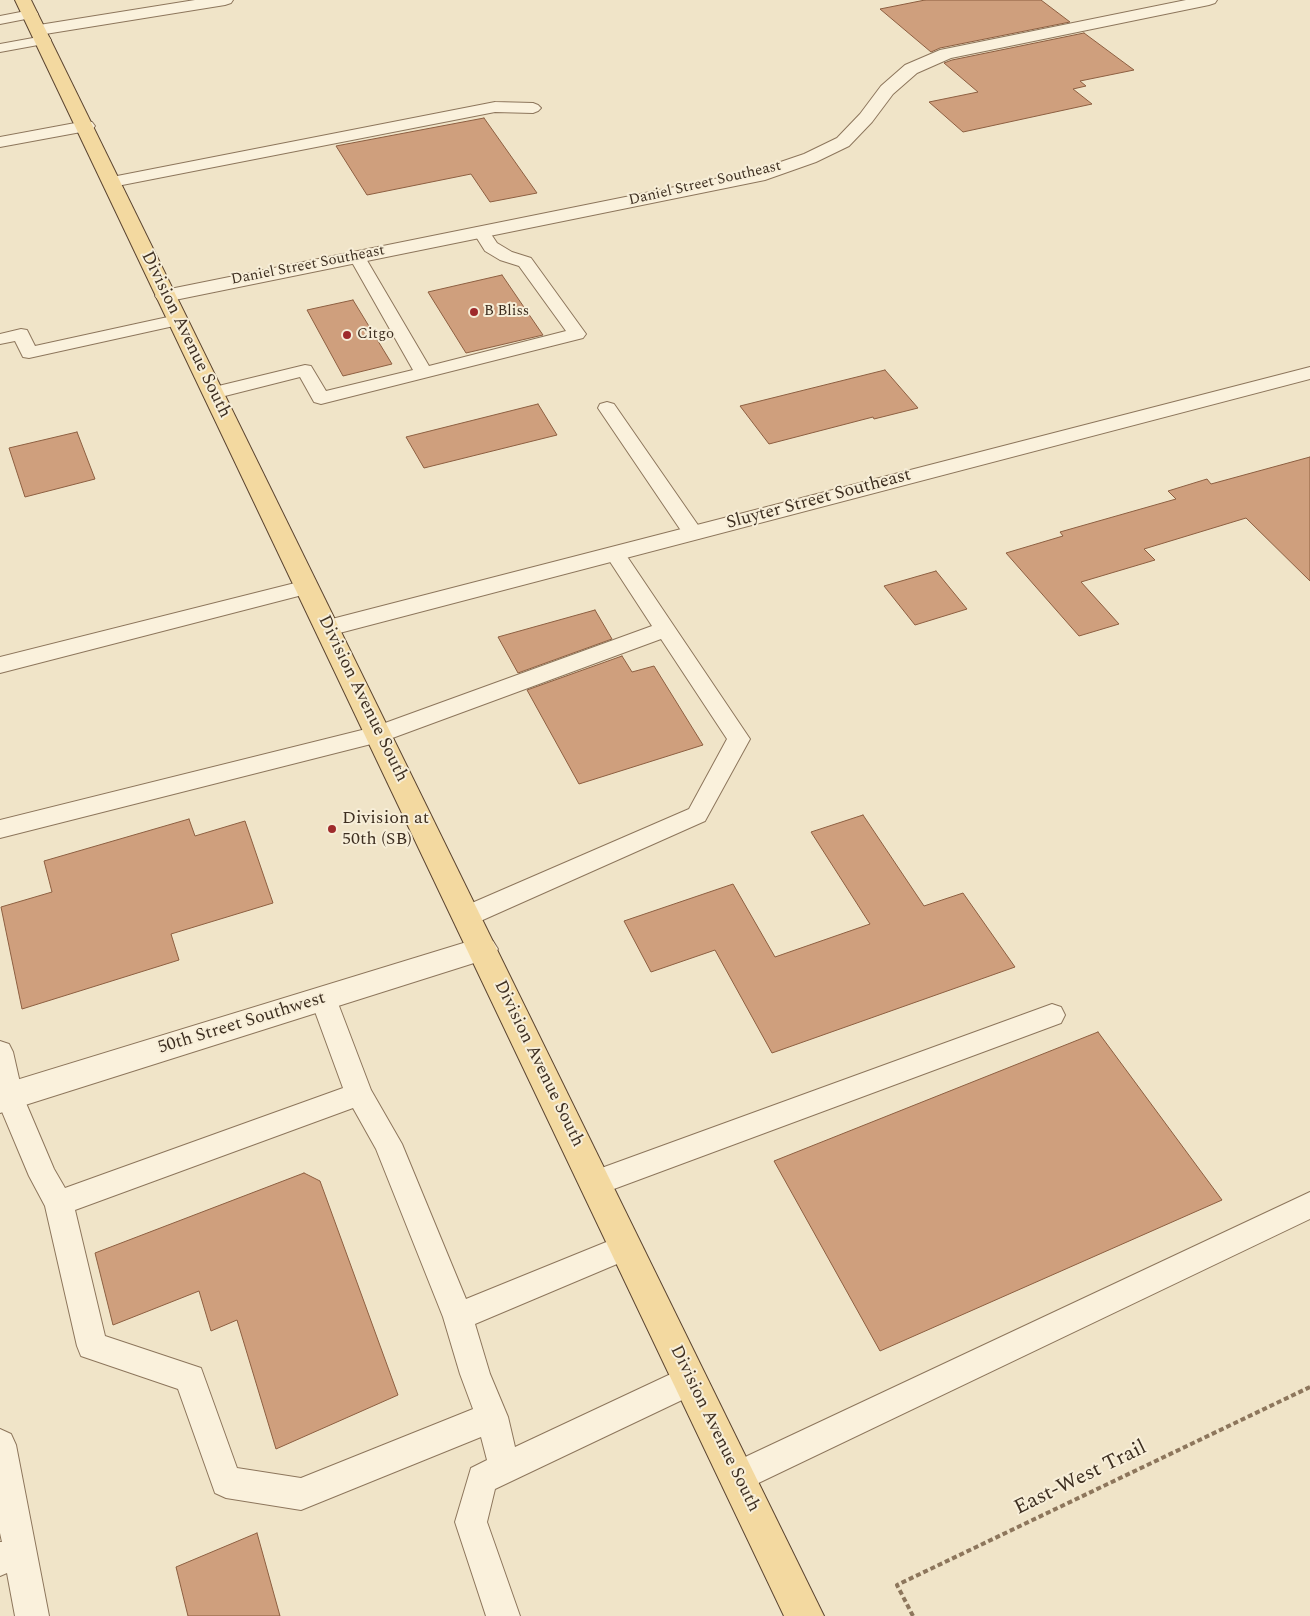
<!DOCTYPE html>
<style>
body{margin:0}
canvas{display:block;background:#f0e4c8}
</style>
<canvas width="1310" height="1616"></canvas>
<script>
const ctx = document.querySelector('canvas').getContext('2d');
ctx.lineJoin = 'round';
function fill(path, color) { ctx.fillStyle = color; ctx.fill(path, 'evenodd'); }
const poly = rows => new Path2D(rows.map(r => 'M' + r).join(''));
function strokePath(path, color, width, dash) { ctx.strokeStyle = color; ctx.lineWidth = width; ctx.lineCap = dash ? 'butt' : 'round'; ctx.setLineDash(dash || []); ctx.stroke(path); }
function write(font, color, halo, rows, align = 'center') {
  ctx.font = font + ' Spectral,serif'; ctx.lineWidth = 4; ctx.setLineDash([]); ctx.textBaseline = 'middle'; ctx.strokeStyle = halo; ctx.fillStyle = color; for (const [text, x, y, turn = 0] of rows) {
    ctx.save(); ctx.translate(x, y); ctx.rotate((+turn || 0) * Math.PI / 180); ctx.textAlign = isNaN(turn) ? turn : align; if (halo) ctx.strokeText(text, 0, 0); ctx.fillText(text, 0, 0); ctx.restore();
  }
}
const building = poly([
 [925,0,1041,0,1070,22,940,48,931,52,880,9,925,0],
 [1084,33,1134,70,1080,81,1086,86,1073,89,1092,104,963,132,929,102,978,92,944,63,952,60,1084,33],
 [484,118,537,193,490,202,471,174,367,195,336,146,484,118],
 [502,275,543,335,466,353,428,292,502,275],
 [353,300,392,364,343,376,307,310,353,300],
 [885,370,918,408,874,419,873,417,769,444,740,406,885,370],
 [538,404,557,435,424,468,406,437,538,404],
 [77,432,95,479,25,497,9,448,77,432],
 [1310,457,1310,581,1246,518,1144,549,1155,560,1081,582,1119,624,1079,636,1006,553,1063,536,1060,532,1176,499,1168,491,1207,479,1211,484,1310,457],
 [936,571,967,609,915,625,884,586,936,571],
 [595,610,612,639,518,673,498,637,595,610],
 [622,656,632,672,654,666,703,745,579,784,527,690,622,656],
 [863,815,924,906,963,893,1015,967,772,1053,715,950,651,972,624,921,733,884,775,957,870,924,811,832,863,815],
 [189,819,195,836,245,821,273,903,171,934,179,960,22,1009,1,907,52,892,44,861,189,819],
 [1098,1032,1222,1200,880,1351,774,1161,1098,1032],
 [304,1173,320,1181,398,1395,276,1449,237,1320,211,1331,199,1291,113,1325,95,1253,304,1173],
 [257,1533,280,1616,188,1616,176,1567,257,1533]
]);
fill(building, '#cf9f7d');
strokePath(building, '#8d5f41', 1);
const service = poly([
 [31,10,36,11,38,14,36,17,0,24,0,16,31,10],
 [44,36,49,37,51,40,49,43,0,52,0,44,44,36],
 [495,102,533,103,538,105,541,108,538,111,533,113,495,112,112,187,106,185,104,182,106,179,112,177,495,102],
 [481,227,487,228,497,243,512,252,531,258,586,334,583,338,321,404,314,402,300,377,213,399,206,397,204,393,206,389,305,365,311,366,326,391,413,370,349,257,351,253,357,252,363,253,365,257,429,366,566,331,519,266,500,260,485,251,473,232,475,228,481,227],
 [177,315,183,316,186,320,183,324,29,358,23,357,15,341,0,344,0,334,21,329,27,330,35,346,177,315],
 [607,402,614,404,700,528,703,533,700,538,693,539,686,538,598,408,600,404,607,402],
 [615,547,622,549,750,739,705,821,476,923,467,926,458,923,454,916,458,909,689,809,727,739,661,639,387,740,0,838,0,820,374,727,652,626,605,554,608,549,615,547],
 [307,580,314,582,318,587,314,592,0,673,0,657,307,580],
 [323,987,332,990,336,998,371,1090,402,1144,466,1299,626,1234,636,1238,641,1247,636,1256,475,1324,490,1374,508,1417,515,1447,690,1365,701,1369,705,1380,701,1391,495,1489,487,1522,520,1616,486,1616,455,1522,471,1468,487,1460,481,1437,301,1510,226,1498,215,1493,178,1389,81,1356,77,1346,45,1206,29,1176,0,1107,0,1041,9,1044,13,1052,23,1096,54,1169,65,1188,343,1088,310,998,314,990,323,987],
 [353,1108,376,1149,443,1317,460,1374,473,1409,301,1478,237,1468,201,1368,105,1336,75,1210,353,1108],
 [1052,1004,1061,1007,1065,1015,1061,1023,595,1196,585,1192,581,1183,585,1174,1052,1004],
 [1310,1192,1310,1219,748,1488,737,1493,726,1488,721,1477,726,1466,1310,1192],
 [0,1429,11,1434,16,1445,49,1616,15,1616,7,1573,0,1576,0,1542,2,1542,0,1533,0,1429]
]);
const minor = poly([
 [195,0,233,0,231,3,225,5,39,35,33,33,31,30,33,27,39,25,195,0],
 [1186,0,1217,0,1215,3,1209,5,951,58,917,73,893,94,872,122,849,146,816,162,765,180,165,302,158,300,155,296,158,292,165,290,754,171,804,154,837,138,860,114,881,86,905,65,940,50,1186,0],
 [86,121,92,122,95,126,92,130,0,147,0,137,86,121],
 [1310,367,1310,379,328,636,319,634,316,628,319,622,328,620,1310,367]
]);
const tertiary = poly([
 [483,937,493,941,498,949,493,957,0,1113,0,1085,483,937]
]);
const primary = poly([
 [15,0,31,0,824,1616,784,1616,15,0]
]);
strokePath(service, '#8d765c', 2);
strokePath(minor, '#8d765c', 2);
strokePath(tertiary, '#8d765c', 2);
strokePath(primary, '#5b4430', 2);
strokePath(poly([
 [913,1616,897,1585,1310,1387]
]), '#8d765c', 4, [5, 3]);
fill(service, '#faf1dc');
fill(minor, '#faf1dc');
fill(tertiary, '#faf1dc');
fill(primary, '#f3d9a0');
for (const [x, y, r, color] of [
 [474,312,5,"#9e2a2b"],
 [347,335,5,"#9e2a2b"],
 [332,829,5,"#9e2a2b"]
]) { const dot = new Path2D(); dot.arc(x, y, r, 0, 2 * Math.PI); ctx.fillStyle = color; ctx.fill(dot); strokePath(dot, '#f7eed8', 2); }
write('15px', '#3d2e20', '#f7eed8', [
 ["Daniel Street Southeast",705,184,-13],
 ["Daniel Street Southeast",308,266,-11]
]);
write('15px', '#3d2e20', '#f7eed8', [
 ["B Bliss",484,312],
 ["Citgo",357,335]
], 'left');
write('18px', '#3d2e20', '#f7eed8', [
 ["Division Avenue South",185,335,64],
 ["Sluyter Street Southeast",819,500,-15],
 ["Division Avenue South",362,699,64],
 ["50th Street Southwest",242,1024,-17],
 ["Division Avenue South",538,1064,64],
 ["Division Avenue South",714,1429,64]
]);
write('18px', '#3d2e20', '#f7eed8', [
 ["Division at",342,819],
 ["50th (SB)",342,840]
], 'left');
write('21px', '#3d2e20', '#f7eed8', [
 ["East-West Trail",1081,1479,-26]
]);
</script>
